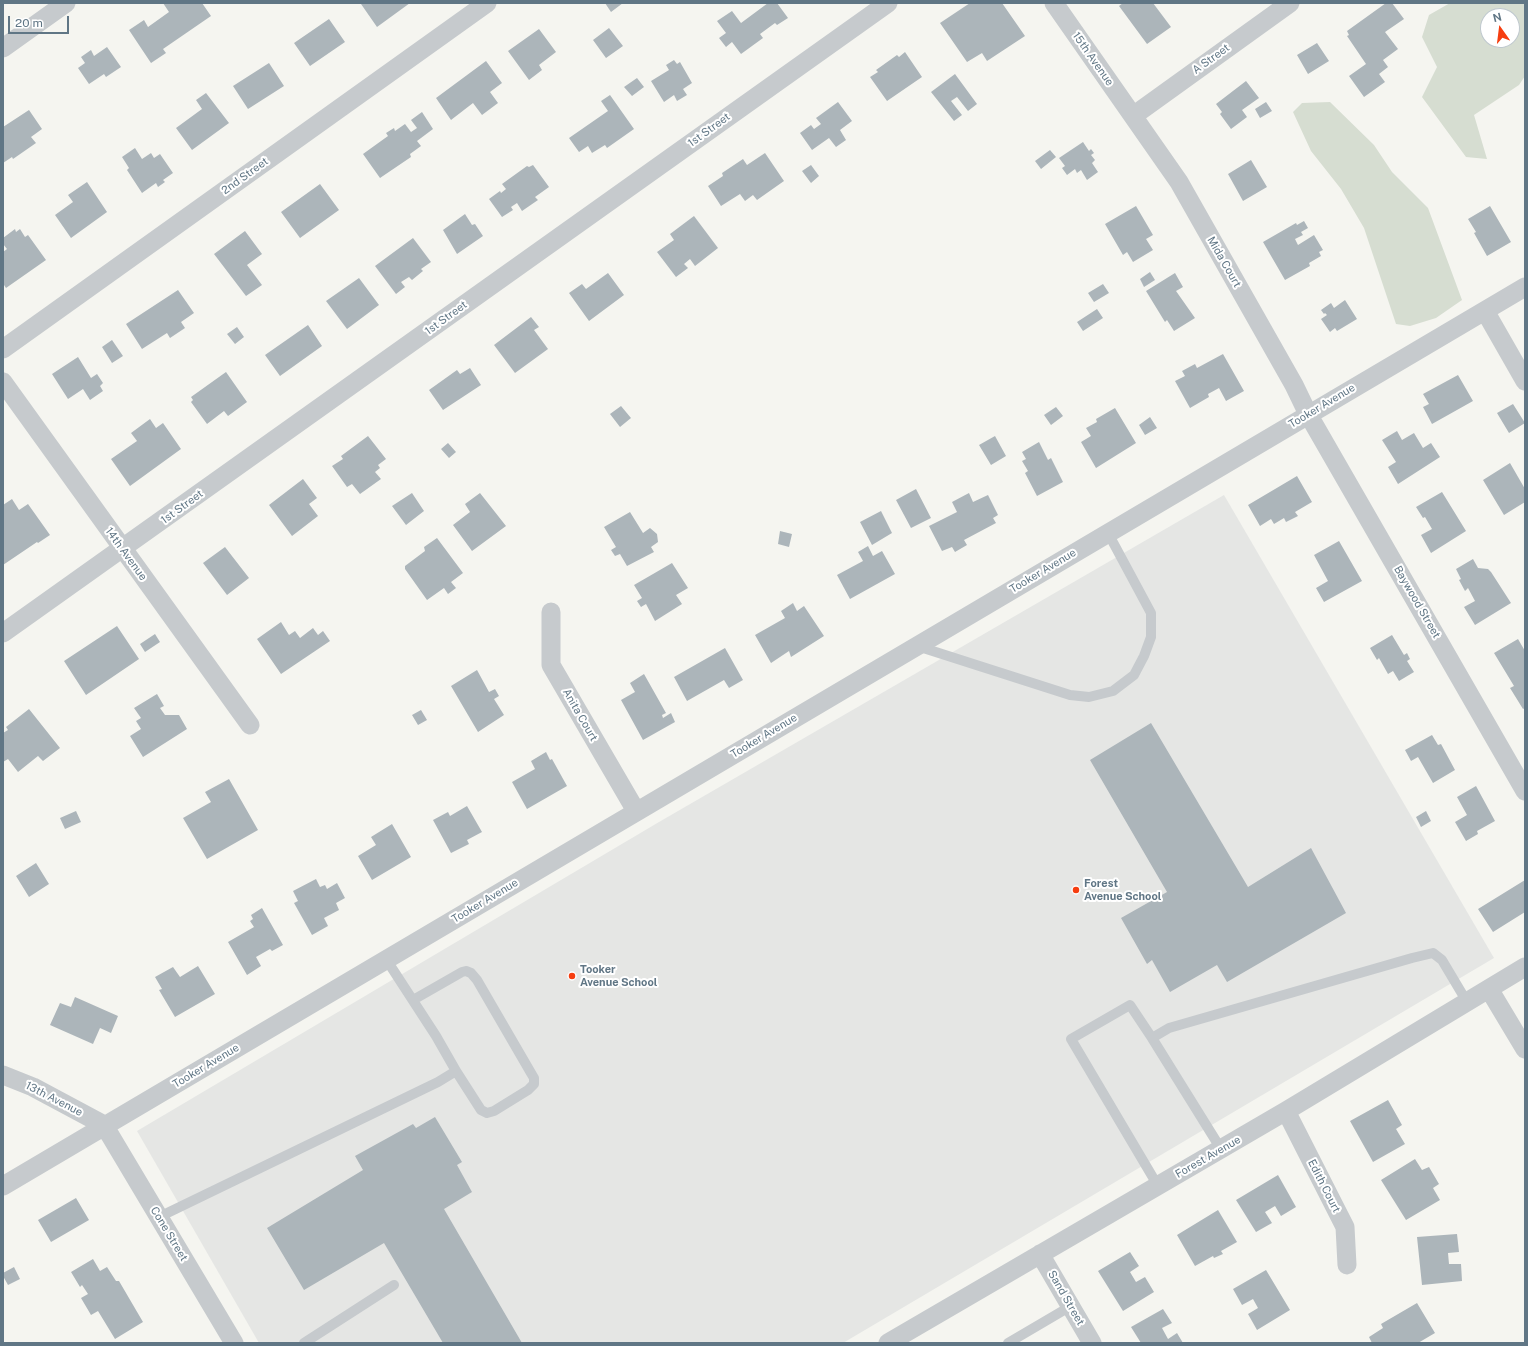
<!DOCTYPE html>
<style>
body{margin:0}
#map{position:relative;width:1528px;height:1346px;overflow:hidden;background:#f5f5f0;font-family:"Public Sans",sans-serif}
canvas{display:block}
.frame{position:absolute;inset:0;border:4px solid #607685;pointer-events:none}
.north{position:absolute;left:1480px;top:8px;width:40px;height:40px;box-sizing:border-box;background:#fff;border:1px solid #bfc8ce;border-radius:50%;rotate:346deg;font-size:11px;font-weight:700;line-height:16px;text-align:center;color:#607685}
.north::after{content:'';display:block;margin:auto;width:14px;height:18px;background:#f63e10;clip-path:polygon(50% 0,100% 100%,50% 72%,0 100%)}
.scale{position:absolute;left:8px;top:16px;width:61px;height:18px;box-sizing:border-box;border:2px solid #607685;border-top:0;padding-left:5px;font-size:12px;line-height:14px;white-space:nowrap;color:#607685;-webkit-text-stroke:3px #fff;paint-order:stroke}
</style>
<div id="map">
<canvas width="1528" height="1346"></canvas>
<div class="frame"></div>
<div class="north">N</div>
<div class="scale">20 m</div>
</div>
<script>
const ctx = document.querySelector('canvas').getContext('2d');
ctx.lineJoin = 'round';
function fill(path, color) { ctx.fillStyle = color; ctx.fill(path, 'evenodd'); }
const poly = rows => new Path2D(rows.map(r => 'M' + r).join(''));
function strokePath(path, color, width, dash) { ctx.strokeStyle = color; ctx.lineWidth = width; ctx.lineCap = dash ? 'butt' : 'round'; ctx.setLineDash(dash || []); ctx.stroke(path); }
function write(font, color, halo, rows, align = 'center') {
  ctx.font = font + ' "Public Sans",sans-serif'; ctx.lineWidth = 4; ctx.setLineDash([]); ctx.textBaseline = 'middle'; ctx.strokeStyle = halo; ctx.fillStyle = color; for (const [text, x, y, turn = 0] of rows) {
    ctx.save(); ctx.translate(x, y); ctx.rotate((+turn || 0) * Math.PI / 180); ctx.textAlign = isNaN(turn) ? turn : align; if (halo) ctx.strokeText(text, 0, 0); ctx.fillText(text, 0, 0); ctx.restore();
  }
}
fill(poly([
 [1224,495,1494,958,843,1343,259,1343,137,1131,659,822]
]), '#e5e6e4');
fill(poly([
 [1450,3,1525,3,1525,76,1519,85,1474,115,1487,159,1466,157,1422,97,1437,67,1422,37,1429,15],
 [1488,16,1512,16,1512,40,1488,40],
 [1330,102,1374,145,1392,172,1428,208,1462,300,1436,318,1410,326,1396,324,1364,228,1341,189,1311,151,1293,112,1302,103]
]), '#d6ddd1');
fill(poly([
 [163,3,202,3,211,16,163,49,166,53,151,63,129,30,144,20,148,27,169,12],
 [363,3,410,3,377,27,361,4],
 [605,3,623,3,611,12],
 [768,3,777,3,788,18,777,25,775,23,760,34,763,38,741,54,732,42,726,47,719,38,726,33,717,21,732,11,741,23],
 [970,3,1002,3,1025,36,987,61,982,53,967,62,940,23],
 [1123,3,1153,3,1171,27,1147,44,1119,6],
 [1386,3,1392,3,1404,19,1385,32,1398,49,1383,60,1388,67,1379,74,1385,82,1364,97,1349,76,1366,64,1347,36,1349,35,1347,31],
 [329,19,345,42,310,66,294,43],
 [609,28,623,46,606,58,593,40],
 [539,29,556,52,539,65,542,70,529,80,508,51],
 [1317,43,1329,61,1308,74,1297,55],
 [107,47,121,67,106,77,104,74,89,84,78,68,85,63,81,57,91,50,94,56],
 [905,52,922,77,887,101,870,77,878,72,876,70,897,55,899,57],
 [674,60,677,64,680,62,692,83,683,89,687,95,677,101,674,95,664,102,651,81,669,70,666,65],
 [486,61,502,83,490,92,498,103,482,115,473,103,451,120,436,98],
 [269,63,284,86,248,109,233,86],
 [955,74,977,104,968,111,957,97,951,101,962,115,954,121,931,92],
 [637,78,644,87,632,96,624,87],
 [1246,81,1259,98,1242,110,1247,117,1231,129,1220,114,1222,112,1216,104],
 [206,93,229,123,192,150,176,128,202,109,196,100],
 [610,95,634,129,607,148,605,145,592,153,588,146,579,152,569,138,608,111,601,101],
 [838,102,852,121,840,130,846,140,836,147,829,138,812,150,800,133,811,125,814,129,821,124,816,118],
 [1266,102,1272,111,1260,118,1255,109],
 [29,110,42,129,31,137,36,143,13,159,12,157,3,163,3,127],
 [422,112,433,129,417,141,421,146,410,154,411,157,380,178,363,154,388,136,386,133,394,128,395,131,405,124,411,132,417,128,411,120],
 [1083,142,1089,151,1091,149,1094,153,1091,155,1095,160,1092,163,1098,172,1087,180,1081,170,1077,173,1075,169,1067,175,1062,168,1065,166,1059,158],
 [135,148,142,159,151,153,154,158,160,154,173,173,163,180,165,182,158,187,156,183,142,193,127,170,129,168,122,157],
 [1050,150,1056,157,1041,169,1035,161],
 [765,153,784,181,757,200,753,195,745,201,740,194,721,206,708,186,723,176,722,173,743,159,747,165],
 [1251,160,1267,187,1243,201,1228,174],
 [533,165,549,187,535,197,538,200,522,211,517,203,511,207,513,210,502,217,489,199,500,191,501,193,506,189,502,184,527,166,529,167],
 [811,165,819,176,811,183,802,171],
 [87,182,107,212,71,238,55,215,73,202,68,195],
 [320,184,339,210,300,238,281,212],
 [1136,206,1153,235,1146,239,1153,250,1133,262,1127,252,1123,255,1105,224],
 [1490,206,1511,242,1487,256,1474,233,1476,232,1468,219],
 [465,214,472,225,475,224,483,236,457,254,443,230],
 [694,216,718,248,695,266,690,259,684,264,688,268,676,277,657,252,674,240,670,234],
 [1304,221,1308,228,1301,232,1303,235,1295,239,1298,245,1314,235,1323,250,1319,252,1321,256,1309,263,1310,266,1285,280,1263,242,1296,223,1297,225],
 [15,229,16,232,20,229,25,237,28,235,46,260,6,288,4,285,3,286,3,252,7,249,3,244,3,238],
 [245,231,262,254,247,265,262,285,246,296,214,254],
 [413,238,431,262,421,269,423,271,412,280,409,277,401,282,405,287,396,294,375,266],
 [1150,272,1155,280,1144,287,1140,279],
 [608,273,624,295,589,321,569,293,582,284,586,289],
 [1175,273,1183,287,1176,291,1195,318,1174,331,1167,320,1165,322,1146,291],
 [359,278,379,305,347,329,326,301],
 [1103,284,1109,293,1094,302,1088,293],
 [178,290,194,313,181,322,185,328,170,338,167,333,142,349,126,324],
 [1345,300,1357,319,1337,331,1335,328,1330,332,1321,319,1327,315,1325,313,1324,314,1321,310,1331,303,1334,308],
 [1097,309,1103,318,1083,331,1077,322],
 [531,317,539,327,534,330,548,349,515,373,494,345],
 [308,325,322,346,280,376,265,355],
 [237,327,244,337,235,344,227,334],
 [112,340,123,356,112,363,102,347],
 [1223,354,1244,391,1226,401,1219,388,1208,394,1209,397,1190,408,1175,381,1185,376,1182,371,1195,364,1197,368],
 [78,357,91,378,97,374,103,383,100,386,103,391,90,400,83,389,68,399,52,374],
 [470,368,481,385,443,410,429,390,457,370,460,374],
 [226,372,247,402,228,416,224,411,207,424,191,402,193,400,191,397],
 [1458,375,1473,401,1432,424,1423,407,1429,404,1423,394],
 [1513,404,1525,423,1509,433,1497,413],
 [621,406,631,418,620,427,610,414],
 [1056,407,1063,416,1051,425,1044,415],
 [1115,408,1136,443,1096,468,1081,442,1091,436,1086,428,1097,422,1096,419],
 [1150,417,1157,428,1145,435,1139,425],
 [150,419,156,428,163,423,181,449,130,486,111,459,137,441,131,433],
 [1397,431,1402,440,1414,433,1423,448,1431,443,1440,457,1398,484,1388,467,1396,462,1382,440],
 [368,436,386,459,378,465,380,468,375,472,381,479,360,494,352,484,347,487,332,466,343,459,341,456],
 [995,436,1006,456,991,465,979,445],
 [1039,442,1048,460,1051,458,1063,482,1037,496,1025,473,1028,471,1022,461,1026,459,1022,452],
 [448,443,456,452,449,458,441,449],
 [1510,463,1525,489,1525,502,1504,515,1483,480],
 [1297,476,1312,502,1295,512,1298,516,1286,522,1284,518,1274,524,1271,519,1260,526,1248,505],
 [303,479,317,498,309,504,318,516,292,536,269,505],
 [916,489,931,518,911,528,896,500],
 [1442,492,1466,531,1431,553,1421,535,1432,529,1425,517,1423,518,1416,507],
 [412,493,424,511,406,525,392,506],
 [480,493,506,526,472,551,453,525,470,512,465,504],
 [969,493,973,502,988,495,998,515,993,518,996,523,964,540,967,545,955,552,952,547,942,551,929,526,957,512,952,502],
 [12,499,19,510,28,504,50,535,38,543,37,542,3,565,3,505],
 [881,511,892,533,872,545,860,522],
 [630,512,643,533,650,528,657,534,658,542,651,547,654,552,627,566,620,554,615,556,611,550,616,547,604,527],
 [780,531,792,534,789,547,778,544],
 [437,538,463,573,451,582,456,588,448,594,444,588,427,600,405,569,405,566,425,551,424,547],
 [1339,541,1362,581,1324,602,1316,588,1328,581,1314,555],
 [868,546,873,556,882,551,895,574,850,599,837,575,863,561,858,552],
 [225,547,249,578,227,595,203,563],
 [1473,559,1478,568,1488,569,1491,572,1511,603,1475,625,1464,607,1475,601,1468,588,1465,591,1459,580,1461,579,1456,569],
 [672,563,688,588,676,595,682,604,655,621,646,604,641,607,637,601,642,598,634,585],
 [793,603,797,611,804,606,824,636,791,657,789,651,771,663,755,635,785,618,781,611],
 [281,622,289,635,295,631,300,638,313,628,318,635,323,631,330,641,281,674,257,639],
 [117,626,139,659,86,695,64,661],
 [155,634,160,642,145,652,140,644],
 [1392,635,1404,655,1407,653,1410,659,1407,661,1414,672,1399,681,1393,671,1388,674,1379,658,1377,660,1370,648],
 [1518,639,1525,651,1525,708,1523,709,1510,688,1514,686,1494,653],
 [725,648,743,680,729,688,724,680,687,701,674,677],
 [477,670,489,692,495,689,499,696,494,699,504,715,478,732,451,686],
 [644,674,666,713,662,715,663,718,671,713,675,722,643,740,621,700,635,692,630,683],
 [157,694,164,706,160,708,165,715,179,715,187,729,143,757,130,736,141,729,136,721,141,718,134,708],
 [29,709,60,748,43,761,38,756,18,772,8,759,3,762,3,733,8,730,6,727],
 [421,710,427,720,418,725,412,715],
 [1151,723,1248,887,1311,848,1346,913,1227,982,1217,965,1170,992,1152,960,1147,964,1121,918,1167,892,1090,760],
 [1432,735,1438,745,1441,744,1455,770,1433,783,1418,757,1411,761,1405,750],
 [546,752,550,760,552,759,567,786,527,809,512,782,535,769,531,761],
 [229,779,258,830,207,859,183,818,211,802,205,792],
 [1476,786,1495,821,1477,831,1478,834,1466,841,1455,822,1467,815,1457,797],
 [467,806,482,832,467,840,469,844,451,853,433,820,448,812,450,816],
 [76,811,81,822,65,829,60,818],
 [1426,811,1431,821,1421,827,1416,817],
 [392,824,411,857,372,880,358,856,376,845,371,837],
 [36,863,49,884,29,897,16,876],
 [316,879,320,887,325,885,327,889,337,883,345,898,336,903,339,910,324,918,328,926,312,935,294,903,298,901,293,891],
 [1525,880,1525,912,1493,932,1478,909],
 [262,908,283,945,272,951,270,949,256,957,261,966,247,975,228,942,254,927,250,921,253,919,251,915],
 [198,966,215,994,175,1017,159,990,162,989,155,977,173,967,180,977],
 [75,997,118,1016,111,1033,100,1028,93,1044,50,1025,60,1003,71,1007],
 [1388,1100,1402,1125,1396,1129,1405,1144,1373,1162,1350,1121],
 [435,1117,462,1162,457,1165,472,1192,444,1209,522,1343,443,1343,384,1243,304,1290,267,1228,363,1170,355,1156,413,1124,416,1128],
 [1415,1159,1422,1170,1429,1167,1439,1184,1433,1188,1440,1200,1406,1220,1381,1180],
 [1278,1175,1296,1207,1281,1216,1275,1206,1265,1212,1272,1223,1256,1232,1236,1200],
 [76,1198,89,1220,51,1242,38,1220],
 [1218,1210,1237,1242,1221,1251,1223,1254,1214,1258,1213,1256,1195,1266,1177,1235],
 [1457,1234,1459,1252,1448,1253,1449,1264,1461,1264,1462,1281,1422,1285,1417,1237],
 [1130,1252,1139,1266,1130,1272,1136,1282,1145,1277,1154,1292,1123,1311,1098,1271],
 [93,1259,100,1271,107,1267,116,1281,119,1281,143,1322,115,1339,98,1311,91,1315,81,1298,88,1294,82,1285,80,1287,71,1272],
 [14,1267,20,1279,8,1285,3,1276,3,1273],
 [1266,1270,1290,1310,1257,1330,1248,1314,1258,1308,1253,1299,1242,1305,1233,1289],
 [1417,1303,1435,1333,1418,1343,1372,1343,1369,1337,1383,1328,1381,1324],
 [1163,1309,1172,1323,1162,1328,1168,1339,1177,1333,1183,1343,1141,1343,1131,1327]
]), '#acb5ba');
strokePath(poly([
 [917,646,1070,695,1089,697,1113,691,1134,675,1144,656,1151,637,1151,613,1108,533],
 [413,1000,462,972,466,971,471,973,477,980,531,1073,534,1078,534,1084,528,1090,494,1111,487,1113,481,1110,456,1071],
 [1152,1038,1130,1005,1071,1039,1158,1186],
 [1221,1149,1152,1038,1169,1028,1412,958,1433,953,1442,960,1467,1002],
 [159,1217,438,1082,456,1071,436,1036,386,959],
 [304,1343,394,1285],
 [1008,1343,1071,1306]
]), '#c6cacd', 10);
strokePath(poly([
 [1054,3,1179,182,1294,385,1308,414,1525,791],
 [3,48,66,3],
 [1133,116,1290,3],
 [1485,311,1525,381],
 [3,349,487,3],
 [3,382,250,725],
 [551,612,551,665,636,811],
 [3,633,888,3],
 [1489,989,1525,1049],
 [3,1075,33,1087,104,1125,234,1343],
 [1286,1111,1345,1227,1347,1265],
 [3,1186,1525,287],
 [1040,1254,1092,1343],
 [888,1343,1286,1111,1525,967]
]), '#c6cacd', 19);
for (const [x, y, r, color] of [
 [1076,890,4,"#f63e10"],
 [572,976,4,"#f63e10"]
]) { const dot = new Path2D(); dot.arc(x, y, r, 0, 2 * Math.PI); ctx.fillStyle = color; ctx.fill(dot); strokePath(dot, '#fff', 1.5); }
write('11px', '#607685', '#fff', [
 ["15th Avenue",1093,59,55],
 ["A Street",1211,59,-36],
 ["1st Street",709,130,-36],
 ["2nd Street",245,176,-36],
 ["Mida Court",1224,262,60],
 ["1st Street",446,318,-36],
 ["Tooker Avenue",1322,406,-31],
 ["1st Street",182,507,-36],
 ["14th Avenue",126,554,54],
 ["Tooker Avenue",1043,571,-31],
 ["Baywood Street",1417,602,60],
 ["Anita Court",580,715,60],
 ["Tooker Avenue",764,736,-31],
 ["Tooker Avenue",485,901,-31],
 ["Tooker Avenue",206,1066,-31],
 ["13th Avenue",54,1099,27],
 ["Forest Avenue",1208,1157,-30],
 ["Edith Court",1324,1186,63],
 ["Cone Street",169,1234,59],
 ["Sand Street",1066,1298,60]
]);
write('bold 11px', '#607685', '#fff', [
 ["Forest",1084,884],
 ["Avenue School",1084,897],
 ["Tooker",580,970],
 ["Avenue School",580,983]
], 'left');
</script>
